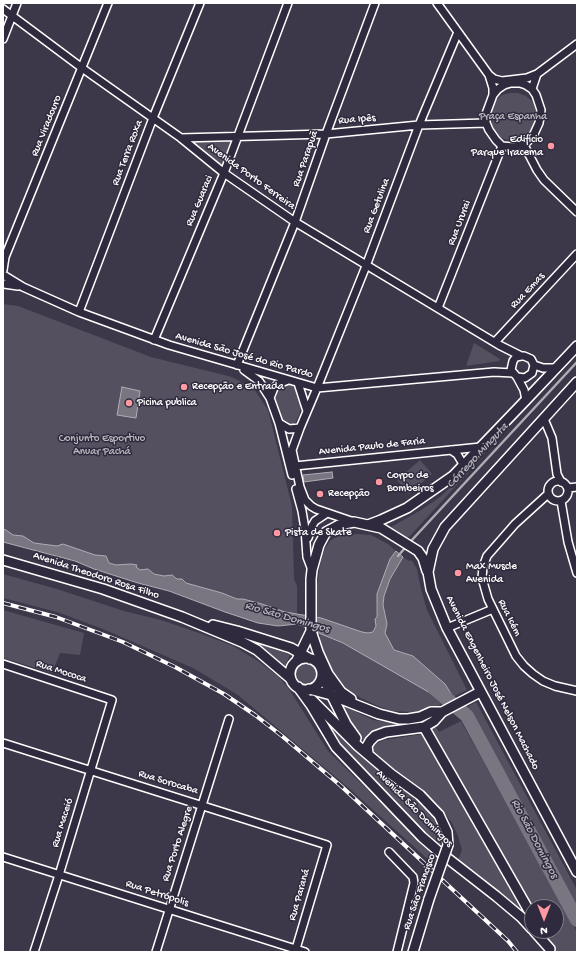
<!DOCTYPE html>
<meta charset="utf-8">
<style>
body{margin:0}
#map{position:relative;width:580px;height:955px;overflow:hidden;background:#3c3749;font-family:"Gochi Hand",sans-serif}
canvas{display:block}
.frame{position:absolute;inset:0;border:4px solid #fff;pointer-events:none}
.north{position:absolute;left:524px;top:899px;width:40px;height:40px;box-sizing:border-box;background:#2f2a3d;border:1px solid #827f8b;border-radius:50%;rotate:180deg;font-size:11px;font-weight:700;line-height:16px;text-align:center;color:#fff}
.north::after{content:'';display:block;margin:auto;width:14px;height:18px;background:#ff9aa2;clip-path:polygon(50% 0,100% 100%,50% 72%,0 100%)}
</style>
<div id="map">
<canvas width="580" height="955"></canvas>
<div class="frame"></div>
<div class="north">N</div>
</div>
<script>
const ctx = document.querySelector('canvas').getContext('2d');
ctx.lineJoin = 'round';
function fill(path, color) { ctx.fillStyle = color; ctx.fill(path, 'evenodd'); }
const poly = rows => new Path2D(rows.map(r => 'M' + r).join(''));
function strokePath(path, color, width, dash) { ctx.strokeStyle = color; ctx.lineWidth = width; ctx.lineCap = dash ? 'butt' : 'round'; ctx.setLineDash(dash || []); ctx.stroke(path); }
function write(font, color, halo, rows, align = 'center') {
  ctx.font = font + ' "Gochi Hand",sans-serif'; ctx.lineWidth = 3; ctx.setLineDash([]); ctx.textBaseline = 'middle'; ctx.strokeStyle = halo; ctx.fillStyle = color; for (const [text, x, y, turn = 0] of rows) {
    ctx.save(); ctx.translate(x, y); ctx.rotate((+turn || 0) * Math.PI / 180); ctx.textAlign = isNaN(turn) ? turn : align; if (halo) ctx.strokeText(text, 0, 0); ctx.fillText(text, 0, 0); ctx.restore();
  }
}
fill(poly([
 [510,93,518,93,526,96,532,101,535,108,535,127,533,131,527,137,520,140,512,141,504,139,497,135,492,129,491,106,496,100,502,95],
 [190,140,234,140,223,166],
 [3,304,18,306,151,357,232,377,254,389,268,410,292,506,294,579,297,586,297,614,285,612,243,599,237,599,222,593,186,583,182,579,177,579,175,576,164,576,140,571,136,567,137,565,131,564,116,565,109,563,106,556,95,555,63,545,57,546,34,543,23,536,13,535,6,530,3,529],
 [474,343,500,359,499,361,466,366],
 [287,383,295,383,302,405,299,415,295,423,291,426,284,422,276,405,275,395,277,387],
 [420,460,432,474,409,494,397,480],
 [480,460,409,537,407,537,391,527,421,510,440,497],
 [357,534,371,535,377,538,388,544,396,551,390,559,377,594,376,626,373,632,368,633,362,632,315,617,317,585,321,560,325,548,331,540,339,536],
 [403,557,409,561,411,560,413,562,417,569,421,589,427,610,467,690,453,697,445,684,413,656,394,650,385,633,387,624,383,605,384,596,390,579],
 [3,574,57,589,124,611,161,620,202,634,233,646,258,661,279,677,289,689,328,751,435,856,432,863,351,790,238,695,193,668,103,629,57,612,3,598],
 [3,610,84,633,80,655,60,653,52,673,3,658],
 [320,633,343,643,388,668,446,702,427,711,411,712,392,711,378,706,359,697,344,687,331,674,324,657,320,642],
 [247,639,290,655,284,668,262,648],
 '296 673a11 11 0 1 1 22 0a11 11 0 1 1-22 0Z',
 [338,700,346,704,358,713,373,720,397,724,410,723,429,718,417,723,385,727,374,730,364,741,352,727],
 [476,702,577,890,577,916,467,707],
 [327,719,378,770,421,803,429,812,438,826,441,838,439,847,431,839,341,743,325,721],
 [461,721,577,932,577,952,555,952,543,931,556,931,556,907,532,907,430,729,435,726,439,732],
 [423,734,468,815,524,915,457,863,462,850,458,836,452,823,435,801,373,754,372,750,373,745,384,740]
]), '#555060');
const water = poly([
 [122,387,140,391,136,418,117,415,122,387],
 [332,472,333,478,304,482,303,475,332,472],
 [3,529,6,530,13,535,23,536,34,543,57,546,63,544,95,555,106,556,109,563,116,565,131,564,137,565,136,567,140,570,148,569,154,574,164,576,172,575,177,579,182,579,186,583,222,593,237,599,243,599,262,604,285,612,321,618,362,632,368,633,373,632,376,626,375,619,377,617,377,594,390,559,396,551,403,557,390,579,384,596,383,605,387,624,385,633,394,650,413,656,445,684,453,697,446,702,343,643,297,624,278,626,258,623,225,612,169,591,138,583,94,569,75,561,3,542,3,529]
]);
fill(water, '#797682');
strokePath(water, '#afadb4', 1);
strokePath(poly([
 [398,556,411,541,577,362]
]), '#afadb4', 2.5);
strokePath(poly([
 [434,688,467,716,577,920]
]), '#797682', 14);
const minor = poly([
 [437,3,489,75,493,88,493,95],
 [3,9,82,68,181,138,224,173,295,222,499,345,521,356],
 [3,39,17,3],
 [489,75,494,79,502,81,527,78,537,74],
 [511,83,520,83,526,85,532,89,536,95,541,110,539,123,533,136,524,145,514,147,502,146,496,140,489,130,486,123,486,114,493,95,498,89,504,85,511,83],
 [532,89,537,74,577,44],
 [181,138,326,134,419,125,486,123],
 [524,145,537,170,544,180,577,212],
 [3,270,5,257,108,3],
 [5,276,23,287,79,312,169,345,317,388,494,372,513,373],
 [4,284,18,286],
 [438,308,502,146],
 [79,312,153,118,200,3],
 [154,340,224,173,288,3],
 [495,342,577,254],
 [237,365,295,222,326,134,375,3],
 [534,365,532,373,525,378,517,377,511,370,513,361,516,357,521,356,524,356,531,359,534,365,543,368,557,368],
 [244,370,259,381,270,398,279,423,292,475],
 [517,377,524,390,526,400],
 [298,383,307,411],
 [270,398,274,388,278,384,288,380],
 [544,419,552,438,557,474,561,482],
 [279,423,289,429,300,428],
 [451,450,457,454,463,464],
 [295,466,481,447],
 '548 491a10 10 0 1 1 20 0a10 10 0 1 1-20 0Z',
 [568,488,577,487],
 [296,489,302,511,305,529,307,557,312,570],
 [548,494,515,524,487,556,483,567,482,578,488,599,516,656,524,666,533,674,543,681,555,686,577,691],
 [561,501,568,542,577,573],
 [354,522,316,509,311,506,305,500,300,487,292,450,300,428,317,388,366,266,419,125,458,32],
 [308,538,312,526,315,521,327,513],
 [447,628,493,609],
 [3,664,112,700,59,875,34,952],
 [3,743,327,845,295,952],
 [389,852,413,877,414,883,397,952],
 [3,857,305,952],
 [156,952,229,719]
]);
const major = poly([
 [577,382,445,527,433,549,428,572,431,589,447,628,577,872],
 [368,525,381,520,407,508,453,476,526,400,577,346],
 [3,560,103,589,182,617,242,642,257,650,291,679],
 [213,625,237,631,291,648,310,659],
 [311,631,318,652,328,674,341,692,351,699],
 '290 674a16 16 0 1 1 32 0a16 16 0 1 1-32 0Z',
 [297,660,311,631,311,579,312,570,319,545,326,532,339,525,354,522,381,528,418,551,423,558,427,571],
 [322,676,346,724,356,738],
 [298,687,311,705,336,747,422,837,437,850,496,896,521,917,532,929],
 [309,689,331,695,379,714,399,719,408,719,420,717,431,712,442,712],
 [312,700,358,746,391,774,420,795,439,815],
 [424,727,532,916],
 [368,753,367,746,370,741,375,736,386,732,424,727,434,721,442,712,480,692],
 [534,931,550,949],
 [413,952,429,899]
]);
strokePath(minor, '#fff', 10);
strokePath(major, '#fff', 12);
strokePath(minor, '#2f2a3d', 7);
strokePath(major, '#2f2a3d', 9);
const rail = poly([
 [3,603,56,617,123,642,175,667,224,694,255,715,282,736,341,786,508,941,517,952]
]);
strokePath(rail, '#fff', 4);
strokePath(rail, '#2f2a3d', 2.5, [8]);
const majorBridge = poly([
 [429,899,448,845,447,832,439,815]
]);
strokePath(majorBridge, '#fff', 12, []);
strokePath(majorBridge, '#2f2a3d', 9);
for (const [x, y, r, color] of [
 [551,146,4,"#ff9aa2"],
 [184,387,4,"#ff9aa2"],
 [129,403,4,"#ff9aa2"],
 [379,482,4,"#ff9aa2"],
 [320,494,4,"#ff9aa2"],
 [277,533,4,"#ff9aa2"],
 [458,573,4,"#ff9aa2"]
]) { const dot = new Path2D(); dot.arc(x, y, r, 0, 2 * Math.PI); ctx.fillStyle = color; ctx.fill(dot); strokePath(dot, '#2f2a3d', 1.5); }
write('11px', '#bbb9bf', '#2f2a3d', [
 ["Praça Espanha",513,117],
 ["Conjunto Esportivo",102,439],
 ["Anuar Pachá",102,452]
]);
write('11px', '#fff', '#2f2a3d', [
 ["Rua Ipês",357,120,-5],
 ["Rua Viradouro",47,126,-68],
 ["Rua Terra Roxa",128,153,-69],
 ["Rua Parapuã",306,159,-71],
 ["Avenida Porto Ferreira",251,177,36],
 ["Rua Guaraci",200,201,-67],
 ["Rua Getulina",377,206,-69],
 ["Rua Ururai",460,223,-69],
 ["Rua Emas",528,291,-47],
 ["Avenida São José do Rio Pardo",244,356,16],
 ["Avenida Paulo de Faria",372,447,-6],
 ["Avenida Theodoro Rosa Filho",96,576,18],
 ["Rua Icém",509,618,63],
 ["Rua Mococa",61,672,18],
 ["Avenida Engenheiro José Nelson Machado",492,683,63],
 ["Rua Sorocaba",168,783,17],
 ["Avenida São Domingos",414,809,45],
 ["Rua Maceió",63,823,-73],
 ["Rua Porto Alegre",178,844,-72],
 ["Rua São Francisco",420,892,-71],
 ["Rua Petrópolis",157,894,18],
 ["Rua Paraná",300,895,-74]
]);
write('11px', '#fff', '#2f2a3d', [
 ["Edifício",543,140,"right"],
 ["Parque Iracema",543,153,"right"],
 ["Recepção e Entrada",192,387],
 ["Picina publica",137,403],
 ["Corpo de",387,476],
 ["Bombeiros",387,489],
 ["Recepção",328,494],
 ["Pista de Skate",285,533],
 ["Max Muscle",466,567],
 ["Avenida",466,580]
], 'left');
write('italic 12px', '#b5b4ba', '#2f2a3d', [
 ["Córrego Minguta",478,456,-47],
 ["Rio São Domingos",287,618,16],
 ["Rio São Domingos",534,839,62]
]);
</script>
